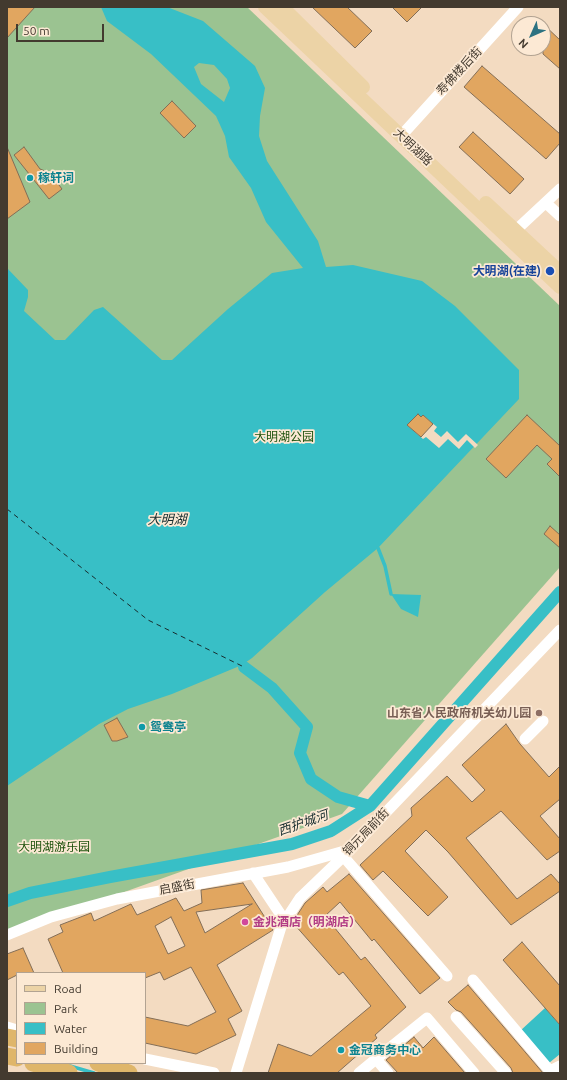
<!DOCTYPE html>
<meta charset="utf-8">
<style>
body{margin:0}
#map{position:relative;width:567px;height:1080px;overflow:hidden;background:#f3dbc1;font-family:Ubuntu,sans-serif}
canvas{display:block}
.frame{position:absolute;inset:0;border:8px solid #433a2f;pointer-events:none}
.legend{position:absolute;left:16px;top:972px;width:130px;height:92px;box-sizing:border-box;background:#fce9d4;border:1px solid #b2a392;margin:0;padding:5px 7px;list-style:none;font-size:12px;color:#433a2f}
.legend li{display:flex;align-items:center;gap:8px;height:20px}
.legend b{width:20px;border:1px solid #b2a392}
.north{position:absolute;left:511px;top:16px;width:40px;height:40px;box-sizing:border-box;background:#fce9d4;border:1px solid #b2a392;border-radius:50%;rotate:225deg;font-size:11px;font-weight:700;line-height:16px;text-align:center;color:#433a2f}
.north::after{content:'';display:block;margin:auto;width:14px;height:18px;background:#2d7281;clip-path:polygon(50% 0,100% 100%,50% 72%,0 100%)}
.scale{position:absolute;left:16px;top:24px;width:88px;height:18px;box-sizing:border-box;border:2px solid #433a2f;border-top:0;padding-left:5px;font-size:12px;line-height:14px;white-space:nowrap;color:#433a2f;-webkit-text-stroke:3px #fce9d4;paint-order:stroke}
</style>
<div id="map">
<canvas width="567" height="1080"></canvas>
<div class="frame"></div>
<ul class="legend">
<li><b style="height:5px;background:#ecd3a6"></b>Road</li>
<li><b style="height:11px;background:#9bc391"></b>Park</li>
<li><b style="height:11px;background:#38bfc6"></b>Water</li>
<li><b style="height:11px;background:#e1a660"></b>Building</li>
</ul>
<div class="north">N</div>
<div class="scale">50 m</div>
</div>
<script>
const ctx = document.querySelector('canvas').getContext('2d');
ctx.lineJoin = 'round';
function fill(path, color) { ctx.fillStyle = color; ctx.fill(path, 'evenodd'); }
const poly = rows => new Path2D(rows.map(r => 'M' + r).join(''));
function strokePath(path, color, width, dash) { ctx.strokeStyle = color; ctx.lineWidth = width; ctx.lineCap = dash ? 'butt' : 'round'; ctx.setLineDash(dash || []); ctx.stroke(path); }
function write(font, color, halo, rows, align = 'center') {
  ctx.font = font + ' Ubuntu,"Noto Sans SC",sans-serif'; ctx.lineWidth = 3.5; ctx.setLineDash([]); ctx.textBaseline = 'middle'; ctx.strokeStyle = halo; ctx.fillStyle = color; for (const [text, x, y, turn = 0] of rows) {
    ctx.save(); ctx.translate(x, y); ctx.rotate((+turn || 0) * Math.PI / 180); ctx.textAlign = isNaN(turn) ? turn : align; if (halo) ctx.strokeText(text, 0, 0); ctx.fillText(text, 0, 0); ctx.restore();
  }
}
fill(poly([
 [7,7,247,7,560,306,560,567,342,814,7,934]
]), '#9bc391');
fill(poly([
 [101,7,167,7,203,21,255,66,265,88,260,116,259,136,267,161,318,241,326,267,353,265,422,281,455,306,519,370,519,399,378,548,325,592,252,658,242,665,172,694,128,709,99,724,7,786,7,268,28,290,28,297,24,311,55,340,65,340,94,310,103,307,162,360,172,360,228,309,272,273,303,268,266,222,251,188,229,157,225,136,216,116,151,54,107,21],
 [199,63,214,65,227,79,230,88,224,102,201,84,194,67],
 [391,594,421,595,418,617,401,609],
 [545,1008,560,1025,560,1054,549,1063,520,1031]
]), '#38bfc6');
fill(poly([
 [418,414,421,417,423,415,437,427,434,431,441,437,447,431,458,442,466,434,478,445,475,448,467,440,459,449,448,439,439,448,426,437,423,439,407,425]
]), '#f3dbc1');
strokePath(poly([
 [378,548,385,566,391,594],
 [70,1066,94,1073]
]), '#38bfc6', 3.5);
strokePath(poly([
 [244,667,272,688,307,727,300,753,311,779,338,797,370,806],
 [7,901,30,893,110,877,292,844,331,831,370,806,560,592]
]), '#38bfc6', 12);
strokePath(poly([
 [7,509,148,620,244,667]
]), '#172d2f', 1, [5, 4]);
const building = poly([
 [7,7,35,7,7,38,7,7],
 [312,7,347,7,372,31,355,48,312,7],
 [392,7,422,7,407,22,392,7],
 [543,24,560,40,560,69,543,54,543,24],
 [482,66,560,134,560,143,546,159,464,87,482,66],
 [172,101,196,126,184,138,160,113,172,101],
 [473,132,524,179,510,194,459,147,473,132],
 [7,147,30,202,7,219,7,147],
 [24,147,40,169,50,173,62,189,49,199,14,155,24,147],
 [418,414,421,417,423,415,433,424,421,437,407,425,418,414],
 [527,415,560,446,560,477,547,464,552,459,537,445,506,478,486,459,527,415],
 [550,526,560,535,560,548,544,534,550,526],
 [117,718,128,737,117,741,112,741,104,725,117,718],
 [506,724,520,744,549,777,560,766,560,799,540,816,560,839,560,851,547,860,501,811,466,838,517,899,551,874,560,884,560,891,511,925,448,852,426,830,405,851,448,897,428,916,383,871,373,880,360,865,412,816,411,808,447,776,472,802,485,790,462,765,506,724],
 [349,874,440,978,420,994,374,939,372,941,340,902,325,916,361,960,365,957,406,1007,375,1035,377,1038,337,1073,268,1073,278,1044,311,1056,371,1006,343,972,339,975,294,924,294,920,305,903,323,887,327,892,349,874],
 [243,883,273,930,217,965,242,1011,228,1019,236,1035,196,1054,145,1043,145,1017,188,1026,216,1012,191,967,164,980,160,972,145,978,145,973,63,973,48,939,63,932,60,925,91,913,94,921,131,904,137,915,176,898,184,911,202,903,201,890,243,883],
 [252,904,205,933,196,912,252,904],
 [171,917,185,946,168,954,155,926,171,917],
 [522,942,560,986,560,1025,503,960,522,942],
 [23,948,34,973,17,973,17,975,7,980,7,954,23,948],
 [468,985,543,1073,513,1073,511,1068,461,1012,456,1010,448,1002,468,985],
 [414,1037,423,1048,434,1037,465,1073,398,1073,386,1060,414,1037]
]);
fill(building, '#e1a660');
strokePath(building, '#836e57', 1);
strokePath(poly([
 [401,136,518,7],
 [546,203,560,216],
 [515,231,560,189],
 [525,739,543,721],
 [343,856,447,976],
 [253,873,285,921],
 [7,935,51,917,117,899,288,867,348,850],
 [473,980,550,1071,560,1066],
 [456,1017,506,1073],
 [7,1027,17,1030],
 [145,1059,214,1073],
 [376,1059,427,1018,474,1073],
 [236,1073,281,927,300,898,350,850,560,630],
 [359,1073,376,1059,388,1073]
]), '#fff', 11);
strokePath(poly([
 [265,7,560,287],
 [282,7,363,87],
 [486,203,560,272]
]), '#ecd3a6', 14);
strokePath(poly([
 [7,1037,17,1039],
 [7,1056,17,1058],
 [33,1063,69,1073],
 [98,1063,129,1073]
]), '#dfb66a', 17);
for (const [x, y, r, color] of [
 [30,178,4,"#0f9aa8"],
 [550,271,5,"#1a4fb4"],
 [539,713,4,"#8d6e63"],
 [142,727,4,"#0f9aa8"],
 [245,922,4,"#d1479c"],
 [341,1050,4,"#0f9aa8"]
]) { const dot = new Path2D(); dot.arc(x, y, r, 0, 2 * Math.PI); ctx.fillStyle = color; ctx.fill(dot); strokePath(dot, '#fce9d4', 1.5); }
write('12px', '#433a2f', '#fce9d4', [
 ["寿佛楼后街",459,71,-47],
 ["大明湖路",413,147,43],
 ["铜元局前街",366,832,-46],
 ["启盛街",177,887,-11]
]);
write('bold 12px', '#0d838f', '#fce9d4', [
 ["稼轩词",38,178],
 ["鸳鸯亭",150,727],
 ["金冠商务中心",349,1050]
], 'left');
write('bold 12px', '#164399', '#fce9d4', [
 ["大明湖(在建)",541,271]
], 'right');
write('12px', '#1c510b', '#fce9d4', [
 ["大明湖公园",284,437],
 ["大明湖游乐园",54,847]
]);
write('bold 12px', '#785e54', '#fce9d4', [
 ["山东省人民政府机关幼儿园",531,713]
], 'right');
write('bold 12px', '#b23c85', '#fce9d4', [
 ["金兆酒店（明湖店）",253,922]
], 'left');
write('italic 13px', '#172d2f', '#fce9d4', [
 ["大明湖",167,520],
 ["西护城河",303,823,-19]
]);
</script>
